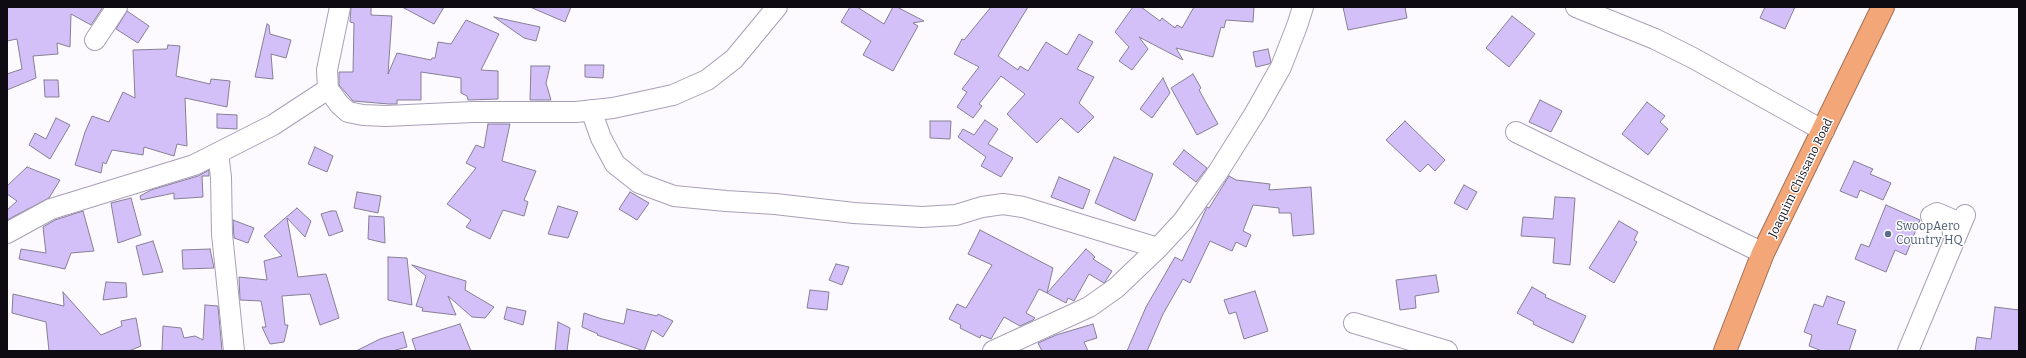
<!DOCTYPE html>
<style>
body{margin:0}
#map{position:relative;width:2026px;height:358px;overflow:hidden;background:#fcfaff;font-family:Bitter,serif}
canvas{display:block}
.frame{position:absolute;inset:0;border:8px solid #0e0b13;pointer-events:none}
</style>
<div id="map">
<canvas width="2026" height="358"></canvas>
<div class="frame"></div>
</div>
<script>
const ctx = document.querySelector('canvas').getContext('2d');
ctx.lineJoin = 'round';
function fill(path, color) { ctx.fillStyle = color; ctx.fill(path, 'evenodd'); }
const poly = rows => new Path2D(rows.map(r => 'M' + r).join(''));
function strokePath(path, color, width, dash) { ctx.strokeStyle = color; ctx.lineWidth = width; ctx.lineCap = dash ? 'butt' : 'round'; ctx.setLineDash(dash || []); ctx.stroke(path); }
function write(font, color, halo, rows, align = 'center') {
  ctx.font = font + ' Bitter,serif'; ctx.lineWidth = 3; ctx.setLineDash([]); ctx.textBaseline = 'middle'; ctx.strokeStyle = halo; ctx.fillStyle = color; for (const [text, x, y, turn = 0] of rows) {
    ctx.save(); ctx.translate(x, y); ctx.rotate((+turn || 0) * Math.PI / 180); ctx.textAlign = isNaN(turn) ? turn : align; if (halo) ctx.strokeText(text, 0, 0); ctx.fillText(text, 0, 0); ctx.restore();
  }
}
const building = poly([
 [7,7,103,7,91,25,71,14,70,47,57,43,58,54,33,56,36,78,7,90,7,74,22,69,17,39,7,41,7,7],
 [351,7,371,7,371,15,392,16,388,74,397,53,431,60,432,58,435,58,438,42,451,44,466,20,499,34,481,70,498,71,498,99,468,100,467,96,461,93,461,78,421,72,421,100,397,100,397,104,389,104,353,101,339,85,339,72,353,72,354,23,350,22,351,7],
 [402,7,444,7,434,24,402,7],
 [530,7,571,7,565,22,530,7],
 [850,7,857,7,884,24,893,7,897,7,924,21,913,23,918,26,893,71,863,55,871,41,841,22,850,7],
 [991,7,1028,7,998,56,1018,70,1020,66,1028,71,1046,42,1067,55,1079,34,1093,42,1077,69,1094,77,1079,103,1094,117,1078,133,1061,118,1037,143,1007,114,1025,94,1001,76,979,104,982,106,973,118,957,107,967,92,962,89,979,67,954,54,962,39,964,40,991,7],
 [1133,7,1141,7,1160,21,1162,18,1175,28,1177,25,1182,28,1194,7,1254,7,1253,22,1226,20,1224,28,1221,27,1213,57,1176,48,1183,60,1139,37,1148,49,1132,70,1119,61,1129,47,1115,32,1133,7],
 [1343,7,1405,7,1407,18,1348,30,1343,7],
 [1765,7,1795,7,1785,29,1760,18,1765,7],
 [127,11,149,26,138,43,116,29,127,11],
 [1512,16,1535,34,1509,67,1486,48,1512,16],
 [494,17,540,27,536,41,524,38,494,17],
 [267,24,269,25,270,34,291,40,286,58,271,54,273,79,255,77,267,24],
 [168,45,180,46,176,76,210,84,211,79,230,81,227,107,185,98,187,146,177,144,174,156,144,147,143,155,112,150,106,164,103,162,101,173,75,165,85,132,92,116,109,122,123,92,135,98,133,50,167,49,168,45],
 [1268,49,1271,62,1269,64,1256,67,1253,52,1268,49],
 [585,65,604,65,603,78,585,77,585,65],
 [531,66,550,66,546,83,551,100,530,100,531,66],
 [1193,74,1201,88,1199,90,1218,124,1197,135,1171,88,1193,74],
 [1163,78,1170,93,1152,118,1140,109,1163,78],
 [44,80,58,80,59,97,45,97,44,80],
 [1540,100,1562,111,1551,132,1529,122,1540,100],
 [1647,102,1665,116,1660,122,1668,129,1648,155,1622,134,1647,102],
 [217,114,237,115,237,129,217,128,217,114],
 [56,118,70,125,50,159,29,145,35,133,46,139,56,118],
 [985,120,998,129,988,144,1013,158,1001,177,981,166,986,157,958,137,963,129,974,135,985,120],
 [930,121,951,121,950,139,930,138,930,121],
 [1405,121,1445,160,1435,171,1428,164,1420,172,1386,140,1405,121],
 [488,124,510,124,502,161,536,171,524,200,528,202,524,216,503,210,490,239,466,227,471,220,447,204,476,168,466,163,476,145,484,148,488,124],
 [315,147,333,156,327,172,308,164,315,147],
 [1184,150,1207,168,1196,182,1173,164,1184,150],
 [1114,157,1153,174,1135,221,1095,203,1114,157],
 [1854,161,1873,169,1870,174,1891,183,1883,200,1860,190,1857,198,1840,191,1854,161],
 [27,167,60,180,49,198,7,220,7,210,17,201,7,194,7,186,27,167],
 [209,170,209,176,202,176,203,197,174,199,174,193,141,200,140,196,151,190,198,176,209,170],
 [1229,176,1236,180,1270,184,1269,190,1311,187,1314,234,1293,236,1291,213,1279,213,1279,208,1253,205,1243,231,1251,235,1246,247,1236,242,1232,251,1210,241,1190,283,1183,279,1163,314,1147,351,1127,351,1146,307,1175,257,1182,261,1207,207,1209,208,1229,176],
 [1059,177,1090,190,1083,209,1051,197,1059,177],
 [1464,185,1477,192,1467,210,1454,203,1464,185],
 [357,192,381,196,378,213,354,208,357,192],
 [630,192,649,203,637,220,619,209,630,192],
 [1555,197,1575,198,1570,265,1553,263,1555,238,1521,236,1523,217,1553,219,1555,197],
 [131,198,141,235,118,243,111,203,131,198],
 [1886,205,1920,220,1906,255,1895,250,1886,272,1855,259,1861,244,1869,247,1886,205],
 [558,206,578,212,568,238,548,234,558,206],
 [297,208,311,221,305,237,287,218,298,277,326,274,339,318,320,325,310,294,282,296,285,325,288,325,284,342,270,344,262,327,266,327,261,301,240,300,239,277,267,280,264,261,282,256,264,236,297,208],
 [83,211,94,251,71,253,65,269,19,259,21,249,46,253,43,227,55,220,83,211],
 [331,211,336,211,343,231,329,236,321,214,331,211],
 [369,216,384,217,385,243,368,239,369,216],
 [233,220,254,228,248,243,234,238,233,220],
 [1619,221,1638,232,1634,240,1637,242,1614,283,1589,268,1619,221],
 [980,230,1053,268,1047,293,1039,289,1026,313,1035,318,1033,320,1020,326,1004,317,991,339,981,335,980,338,960,328,961,325,949,319,957,304,966,308,992,265,968,254,980,230],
 [153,241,163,272,143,275,136,246,153,241],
 [210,249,214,268,183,269,182,250,210,249],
 [1086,249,1095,257,1093,259,1112,271,1105,282,1104,283,1089,274,1074,301,1068,298,1066,303,1047,293,1086,249],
 [388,257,407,258,412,305,388,300,388,257],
 [836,264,849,267,842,285,829,280,836,264],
 [412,265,466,281,465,290,494,307,485,318,472,317,448,296,456,315,422,311,423,308,416,306,426,276,412,265],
 [1436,275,1439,292,1415,296,1416,308,1400,310,1396,280,1436,275],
 [106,282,126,283,127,297,103,300,106,282],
 [1532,287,1546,295,1545,297,1586,316,1573,343,1533,324,1534,322,1517,313,1532,287],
 [810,290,829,292,827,310,807,308,810,290],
 [1255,291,1268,331,1244,339,1236,312,1229,314,1224,300,1255,291],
 [63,292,101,335,122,326,121,321,136,318,141,346,129,351,49,351,46,322,12,313,13,294,64,306,63,292],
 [1827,296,1845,302,1837,324,1856,330,1849,351,1822,351,1809,346,1812,335,1804,332,1814,304,1823,307,1827,296],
 [205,305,218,306,222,351,162,351,163,326,181,328,184,338,195,336,203,340,205,305],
 [507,307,526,311,523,325,504,319,507,307],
 [1995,307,2019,310,2019,351,1975,351,1977,337,1991,339,1995,307],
 [627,309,657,316,658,314,673,321,663,337,652,330,644,351,597,335,598,334,582,327,584,313,602,319,624,324,627,309],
 [558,322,570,328,567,351,555,351,558,322],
 [460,324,471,351,416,351,412,339,460,324],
 [1093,324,1097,338,1084,342,1088,351,1042,351,1038,343,1056,335,1093,324],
 [403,332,407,347,392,351,356,351,380,339,403,332]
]);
fill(building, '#d4c0f8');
strokePath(building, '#877f95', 1);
const minor = poly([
 [340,7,327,70,328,89,340,105,348,112,363,115,386,116,473,112,576,112,613,108,673,95,707,80,734,59,777,7],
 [1576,7,1655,39,1693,58,1824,131],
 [95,40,117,7],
 [591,110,601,138,615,164,639,183,674,196,726,201,775,204,854,213,922,217,956,215,982,207,1003,204,1023,207,1158,248],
 [1516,132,1763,253],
 [218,153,221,177,222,234,234,351],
 [1931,216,1937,213,1951,219,1954,241],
 [7,233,51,209,194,165,273,125,328,89],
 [1354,323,1447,351],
 [993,351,1089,307,1116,288,1158,248,1183,221,1218,172,1255,113,1281,67,1297,26,1303,7],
 [1908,351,1965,215]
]);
const highway = poly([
 [1725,351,1763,253,1883,7]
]);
strokePath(minor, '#a8a0b7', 22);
strokePath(highway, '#a37055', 24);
strokePath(minor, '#fff', 20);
strokePath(highway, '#f3a778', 22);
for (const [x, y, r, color] of [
 [1888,234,4,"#5c6f8a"]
]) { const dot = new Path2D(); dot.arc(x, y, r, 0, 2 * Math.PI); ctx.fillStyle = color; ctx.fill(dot); strokePath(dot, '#fff', 1.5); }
write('12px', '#0e0b13', '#fff', [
 ["Joaquim Chissano Road",1801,178,-64]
]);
write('12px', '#4e5e75', '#fff', [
 ["SwoopAero",1896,227],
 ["Country HQ",1896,241]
], 'left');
</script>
